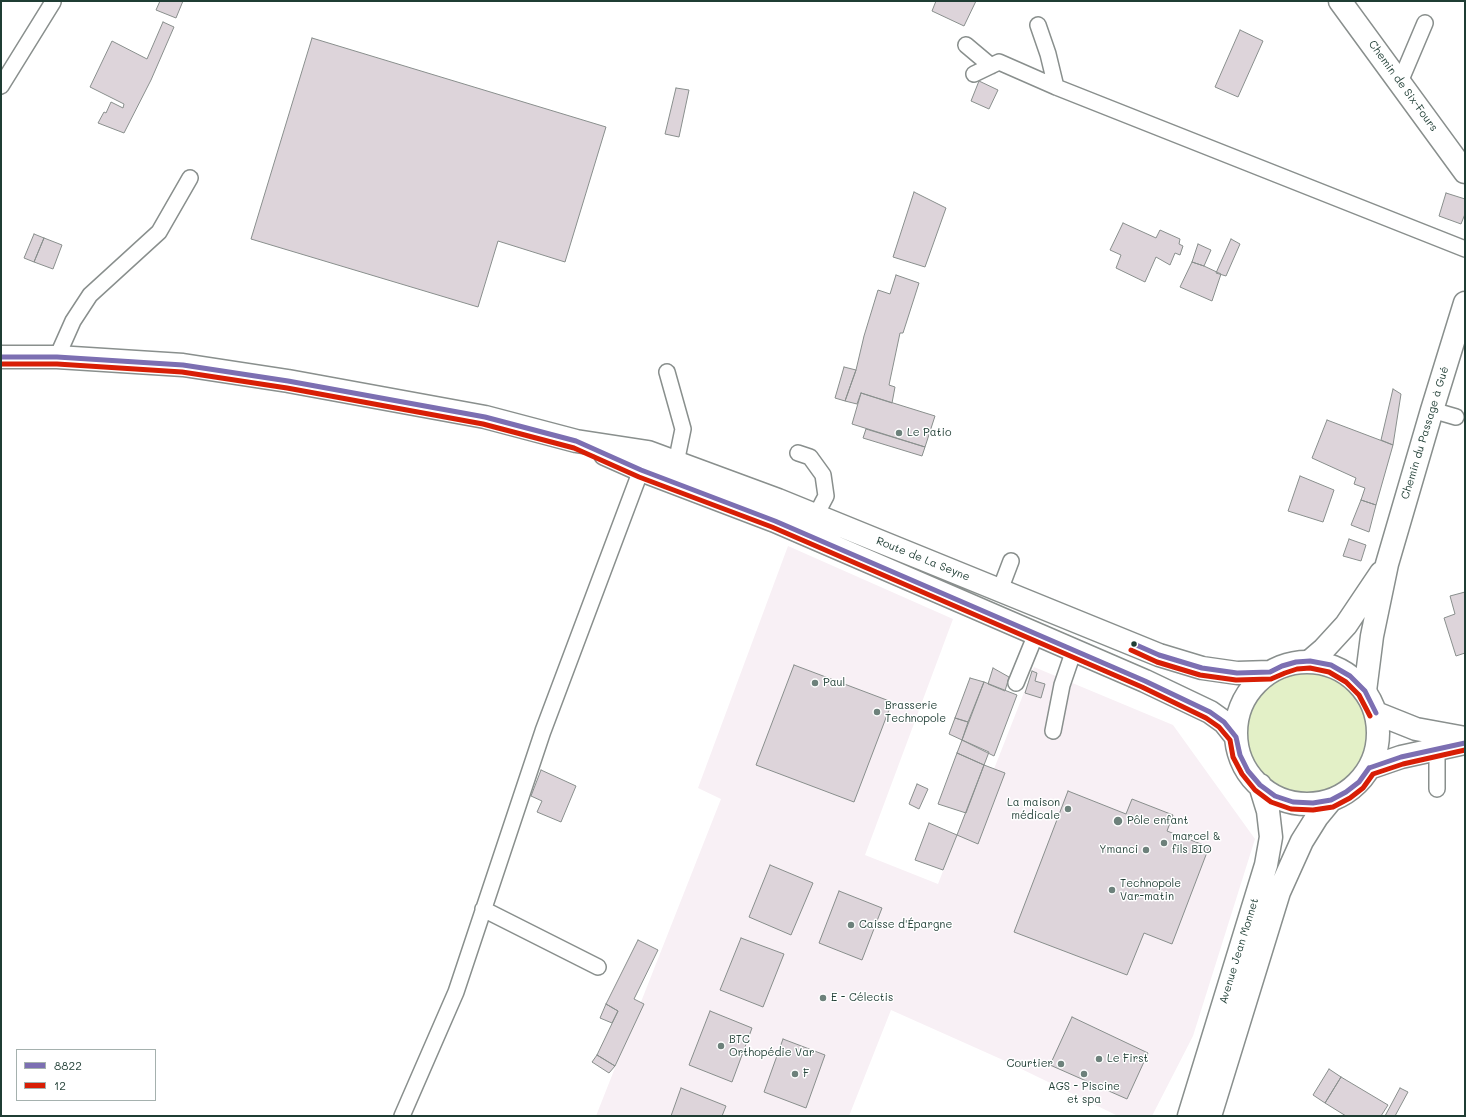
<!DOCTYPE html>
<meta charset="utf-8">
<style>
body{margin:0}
#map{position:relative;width:1466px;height:1117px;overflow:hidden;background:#fff;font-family:Mali,sans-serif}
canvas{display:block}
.frame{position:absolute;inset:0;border:2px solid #1f3d34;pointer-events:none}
.legend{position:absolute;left:16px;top:1049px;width:140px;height:52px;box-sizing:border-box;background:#fff;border:1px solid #a5b1ae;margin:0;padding:5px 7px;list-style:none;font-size:12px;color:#1f3d34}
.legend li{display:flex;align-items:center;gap:8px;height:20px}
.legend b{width:20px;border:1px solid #a5b1ae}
</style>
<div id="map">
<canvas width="1466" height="1117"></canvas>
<div class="frame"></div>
<ul class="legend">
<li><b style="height:5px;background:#7c6fb2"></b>8822</li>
<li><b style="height:5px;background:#d81e05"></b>12</li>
</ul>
</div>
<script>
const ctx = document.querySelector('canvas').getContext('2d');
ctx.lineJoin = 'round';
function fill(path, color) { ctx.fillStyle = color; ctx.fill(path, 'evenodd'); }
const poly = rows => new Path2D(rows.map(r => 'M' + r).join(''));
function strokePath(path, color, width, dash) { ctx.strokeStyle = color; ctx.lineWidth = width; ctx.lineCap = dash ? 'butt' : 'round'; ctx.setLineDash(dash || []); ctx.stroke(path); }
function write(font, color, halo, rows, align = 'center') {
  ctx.font = font + ' Mali,sans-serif'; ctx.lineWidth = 3; ctx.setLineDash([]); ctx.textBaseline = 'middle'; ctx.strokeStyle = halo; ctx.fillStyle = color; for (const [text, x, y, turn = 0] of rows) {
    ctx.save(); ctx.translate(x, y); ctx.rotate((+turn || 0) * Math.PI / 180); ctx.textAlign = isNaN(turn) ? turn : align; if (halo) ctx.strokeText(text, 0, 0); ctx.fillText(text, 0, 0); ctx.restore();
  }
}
fill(poly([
 [788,546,953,619,865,855,938,884,984,765,994,769,1034,667,1173,725,1255,839,1193,1036,1152,1116,1118,1116,1003,1060,891,1010,849,1116,596,1116,721,799,698,788]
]), '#f8f0f5');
fill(poly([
 '1236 733a71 71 0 1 1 142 0a71 71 0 1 1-142 0Z'
]), '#e3f0c7');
const building = poly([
 [160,1,183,1,176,18,156,10,160,1],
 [936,1,976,1,964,26,932,11,936,1],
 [163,22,174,27,151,80,124,133,98,123,104,112,106,113,111,102,123,108,124,104,90,87,112,41,147,59,163,22],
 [1240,30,1263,41,1238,97,1215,87,1240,30],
 [312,38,606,127,565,262,498,241,478,307,251,239,312,38],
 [979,81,998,90,989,109,971,101,979,81],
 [676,88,689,90,679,137,665,134,676,88],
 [914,192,946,208,925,267,893,257,914,192],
 [1446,193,1465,199,1465,214,1461,224,1439,216,1446,193],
 [1123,223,1156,238,1160,230,1180,239,1179,244,1183,246,1180,255,1175,253,1170,265,1156,257,1145,282,1116,268,1121,255,1110,250,1123,223],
 [34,234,44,238,34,262,24,258,34,234],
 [44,238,62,245,53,269,34,262,44,238],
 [1231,239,1240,244,1226,276,1216,273,1231,239],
 [1198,244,1211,250,1204,266,1192,262,1198,244],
 [1192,262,1204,266,1221,274,1212,301,1180,287,1192,262],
 [896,275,919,283,903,333,900,333,889,385,895,387,892,403,861,393,857,404,845,401,856,370,864,336,878,290,890,294,896,275],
 [844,367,856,370,845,401,835,398,844,367],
 [1393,389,1401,394,1393,445,1381,440,1393,389],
 [861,393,935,416,925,447,852,424,861,393],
 [1327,420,1393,445,1376,505,1361,500,1365,488,1354,484,1356,478,1312,458,1327,420],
 [866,429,925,447,922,456,863,438,866,429],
 [1300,476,1334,490,1323,522,1288,511,1300,476],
 [1361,500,1376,505,1369,532,1351,525,1361,500],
 [1349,539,1366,545,1361,561,1343,556,1349,539],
 [1465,592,1465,653,1456,656,1444,618,1455,614,1450,596,1465,592],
 [794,665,892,702,854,802,756,765,794,665],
 [993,668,1009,677,1005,691,988,684,993,668],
 [1032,671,1037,673,1035,681,1045,684,1041,698,1025,693,1032,671],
 [970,678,984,682,968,722,955,718,970,678],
 [984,682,1017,695,994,756,962,740,984,682],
 [955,718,968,722,962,740,949,734,955,718],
 [962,740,989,752,984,765,957,753,962,740],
 [957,753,984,765,966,813,938,804,957,753],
 [984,765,1005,773,978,844,957,835,984,765],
 [541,770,576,786,561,822,537,812,542,801,531,796,541,770],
 [917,784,928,789,919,809,909,804,917,784],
 [1068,791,1126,814,1132,799,1173,815,1167,831,1209,847,1172,944,1144,933,1127,975,1014,932,1068,791],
 [929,823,957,835,943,870,915,860,929,823],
 [770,865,813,883,791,935,749,917,770,865],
 [839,891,882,908,862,960,819,943,839,891],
 [741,938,784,954,763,1007,720,990,741,938],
 [638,940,658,950,634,999,644,1004,615,1066,597,1055,618,1011,606,1004,638,940],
 [606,1004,618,1011,612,1023,600,1018,606,1004],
 [710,1011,752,1028,732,1082,689,1065,710,1011],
 [1072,1017,1148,1053,1127,1099,1050,1065,1072,1017],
 [783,1039,825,1055,806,1108,764,1092,783,1039],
 [597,1055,615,1066,609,1073,592,1062,597,1055],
 [1329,1069,1341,1077,1325,1103,1313,1095,1329,1069],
 [1341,1077,1388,1105,1381,1116,1346,1116,1325,1103,1341,1077],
 [681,1088,726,1106,722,1116,671,1116,681,1088],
 [1400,1088,1408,1092,1395,1116,1385,1116,1400,1088]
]);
fill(building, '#ddd4da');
strokePath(building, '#898f8d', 1);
const lane = poly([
 [1038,25,1048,54,1056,87],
 [966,45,991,66],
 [974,74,999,62,1056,87,1465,249],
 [1400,82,1425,23],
 [1,86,53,2],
 [57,357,73,321,90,295,159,232,190,178],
 [667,372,683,429,676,463],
 [1432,410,1456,417],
 [798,453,810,457,823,475,826,496,816,515],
 [1000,590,1011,561],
 [1016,683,1036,634],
 [1053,731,1062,685,1074,650],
 [1437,789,1437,749],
 [483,909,598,967],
 [402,1116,456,992,543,731,641,470]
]);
const street = poly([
 [1340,1,1465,172],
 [1310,661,1324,649,1346,625,1381,573],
 [1365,691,1372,636,1387,564,1432,410,1465,303]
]);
const secondary = poly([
 [1,357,57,357,183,365,288,381,381,398,485,417,576,441,648,452,778,500,1159,655,1202,668,1237,673,1270,672],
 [605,454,641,470,775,521,1145,681,1210,712,1224,722,1236,737],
 '1236 733a71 71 0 1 1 142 0a71 71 0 1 1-142 0Z',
 [1376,713,1416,729,1465,738],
 [1369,768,1401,757,1465,743],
 [1189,1116,1266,865,1271,837,1268,811,1260,785],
 [1210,1116,1279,892,1302,841,1317,817,1331,800]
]);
strokePath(lane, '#898f8d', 18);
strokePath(street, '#898f8d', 25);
strokePath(secondary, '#898f8d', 25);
strokePath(lane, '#fff', 15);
strokePath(street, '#fff', 22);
strokePath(secondary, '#fff', 22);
strokePath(poly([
 [1,357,57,357,183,365,288,381,485,417,576,441,641,470,775,521,1145,681,1210,712,1224,722,1236,737,1240,755,1248,771,1260,785,1275,796,1293,802,1313,803,1331,800,1346,792,1359,782,1369,768],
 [1134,644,1159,655,1202,668,1237,673,1270,672,1282,666,1296,662,1310,661,1331,665,1350,676,1365,691,1376,713],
 [1369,768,1401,757,1465,743]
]), '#7c6fb2', 5);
strokePath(poly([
 [1,364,57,364,182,372,287,388,483,424,574,448,639,477,772,527,1142,687,1206,718,1219,727,1230,740,1233,757,1242,774,1255,790,1271,802,1291,809,1313,810,1333,807,1350,798,1363,788,1373,774,1403,764,1465,750],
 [1131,650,1157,662,1200,675,1236,680,1271,679,1285,673,1297,669,1310,668,1329,672,1346,682,1359,695,1370,716]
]), '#d81e05', 5);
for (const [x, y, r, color] of [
 [899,433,4,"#6d817b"],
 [1134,644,3.5,"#1f3d34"],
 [815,683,4,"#6d817b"],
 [877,712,4,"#6d817b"],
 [1068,809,4,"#6d817b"],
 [1118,821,5,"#6d817b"],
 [1164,843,4,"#6d817b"],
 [1146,850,4,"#6d817b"],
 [1112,890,4,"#6d817b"],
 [851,925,4,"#6d817b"],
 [823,998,4,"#6d817b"],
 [721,1046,4,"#6d817b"],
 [1099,1059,4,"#6d817b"],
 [1061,1064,4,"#6d817b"],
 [795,1074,4,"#6d817b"],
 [1084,1074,4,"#6d817b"]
]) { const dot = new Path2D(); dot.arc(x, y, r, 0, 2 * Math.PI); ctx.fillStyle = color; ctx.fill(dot); strokePath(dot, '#fff', 1.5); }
write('11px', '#1f3d34', '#fff', [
 ["Chemin de Six-Fours",1403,86,54],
 ["Chemin du Passage à Gué",1425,433,-73],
 ["Route de La Seyne",923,559,22],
 ["Avenue Jean Monnet",1239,951,-73]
]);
write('11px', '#1f3d34', '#fff', [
 ["Le Patio",907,433],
 ["Paul",823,683],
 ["Brasserie",885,706],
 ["Technopole",885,719],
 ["La maison",1060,803,"right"],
 ["médicale",1060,816,"right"],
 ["Pôle enfant",1127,821],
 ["marcel &",1172,837],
 ["fils BIO",1172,850],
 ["Ymanci",1138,850,"right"],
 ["Technopole",1120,884],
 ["Var-matin",1120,897],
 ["Caisse d'Épargne",859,925],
 ["E - Célectis",831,998],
 ["BTC",729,1040],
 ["Orthopédie Var",729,1053],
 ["Le First",1107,1059],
 ["Courtier",1053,1064,"right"],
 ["F",803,1074],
 ["AGS - Piscine",1084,1087,"center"],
 ["et spa",1084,1100,"center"]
], 'left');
</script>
